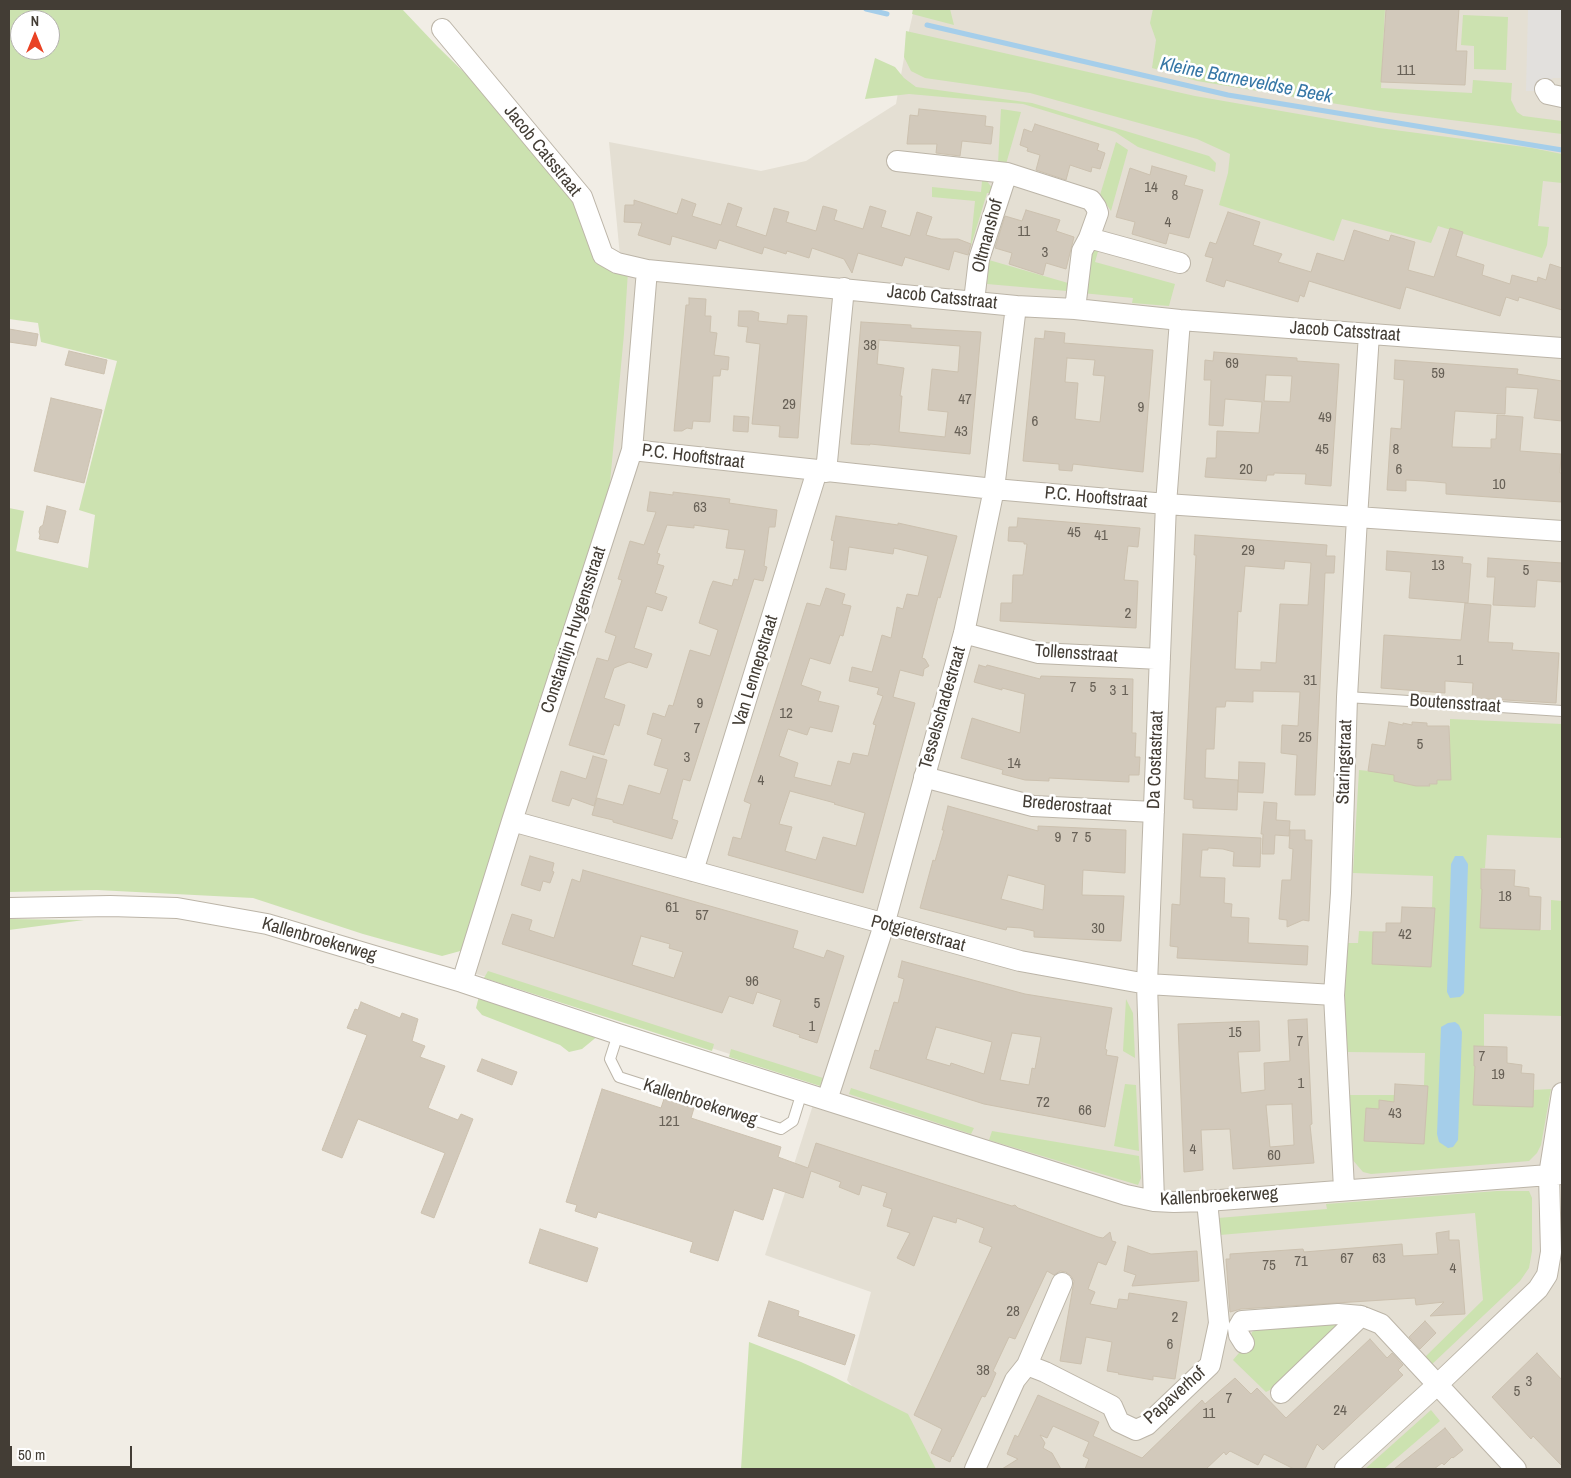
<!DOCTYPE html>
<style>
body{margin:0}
#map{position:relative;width:1571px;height:1478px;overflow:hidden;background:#f1ede5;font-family:"Archivo Narrow",sans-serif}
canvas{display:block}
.frame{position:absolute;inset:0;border:10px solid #433d35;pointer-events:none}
.north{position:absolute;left:10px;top:10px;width:50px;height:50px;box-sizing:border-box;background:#fff;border:1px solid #b4b1ae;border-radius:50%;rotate:0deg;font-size:14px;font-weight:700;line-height:20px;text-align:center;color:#433d35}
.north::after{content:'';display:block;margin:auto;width:18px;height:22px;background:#e94224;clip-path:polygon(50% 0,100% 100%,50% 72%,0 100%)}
.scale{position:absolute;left:10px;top:1446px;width:122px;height:22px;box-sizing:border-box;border:2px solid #433d35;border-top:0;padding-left:6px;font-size:15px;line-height:18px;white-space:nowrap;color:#433d35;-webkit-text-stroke:4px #fff;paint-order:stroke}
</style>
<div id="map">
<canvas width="1571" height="1478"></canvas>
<div class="frame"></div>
<div class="north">N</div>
<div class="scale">50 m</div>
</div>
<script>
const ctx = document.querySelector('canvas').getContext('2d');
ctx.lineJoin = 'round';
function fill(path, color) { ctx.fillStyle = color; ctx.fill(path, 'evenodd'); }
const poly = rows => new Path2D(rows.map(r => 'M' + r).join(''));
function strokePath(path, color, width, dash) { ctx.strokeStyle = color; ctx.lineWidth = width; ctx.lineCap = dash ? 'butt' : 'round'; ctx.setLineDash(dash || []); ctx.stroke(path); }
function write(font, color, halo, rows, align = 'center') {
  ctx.font = font + ' "Archivo Narrow",sans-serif'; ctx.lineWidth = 5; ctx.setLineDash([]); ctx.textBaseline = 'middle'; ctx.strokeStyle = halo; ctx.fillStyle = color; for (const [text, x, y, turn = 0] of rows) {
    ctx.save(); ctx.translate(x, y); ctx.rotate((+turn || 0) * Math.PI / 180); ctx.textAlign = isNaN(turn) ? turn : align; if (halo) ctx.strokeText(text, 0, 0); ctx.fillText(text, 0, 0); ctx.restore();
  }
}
fill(poly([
 [914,9,1562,9,1562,1469,920,1469,847,1380,871,1292,765,1255,820,1083,515,985,455,968,603,493,620,256,609,142,761,171,806,161,896,104,908,35]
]), '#e4dfd3');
fill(poly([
 [9,9,402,9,437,46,477,85,557,176,628,271,624,334,609,493,464,950,442,956,363,934,253,898,97,890,9,892,9,508,24,511,16,551,88,568,95,515,79,510,117,361,41,342,38,323,9,319],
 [20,20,50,20,50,50,20,50],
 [913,9,950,9,954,25,912,14],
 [1153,9,1385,9,1381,88,1472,93,1473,80,1512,83,1511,100,1517,112,1523,116,1562,121,1562,134,1380,111,1197,81,1152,68,1156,40,1150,23],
 [1463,15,1508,17,1506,70,1474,69,1474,46,1461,45],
 [906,31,1195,96,1379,128,1532,148,1562,154,1562,183,1543,181,1538,226,1549,227,1547,245,1542,258,1438,226,1431,243,1342,219,1334,241,1219,205,1228,173,1230,154,1197,139,1030,93,925,78,911,71,904,57],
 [875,58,895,67,904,78,916,87,1032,103,1209,156,1216,163,1215,172,1138,147,1115,132,1023,104,909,94,865,99],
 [1001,109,1021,112,1006,164,998,163],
 [1116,142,1128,150,1111,211,1100,195],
 [986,180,993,189,992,193,987,193,970,249,975,201,932,197,932,187,981,192,982,181],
 [1099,248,1095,262,1175,284,1169,306,1132,303,1133,298,1082,293,1091,250],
 [989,260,1068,283,1067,291,987,284],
 [1450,719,1562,724,1562,838,1487,835,1485,868,1481,868,1485,880,1540,930,1551,930,1551,900,1562,901,1562,1016,1484,1014,1484,1046,1533,1090,1551,1089,1541,1145,1537,1153,1529,1161,1371,1174,1363,1172,1351,1158,1350,1095,1394,1095,1424,1085,1425,1053,1347,1052,1341,1015,1343,943,1358,943,1359,931,1386,932,1401,926,1432,907,1433,876,1353,873,1359,770,1450,779],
 [9,919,84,920,9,930],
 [488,971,714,1044,712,1051,484,978],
 [479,996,599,1035,582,1049,569,1052,560,1045,482,1015,476,1008],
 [1126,999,1133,1013,1135,1058,1123,1051],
 [731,1049,823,1078,820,1086,729,1057],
 [1125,1084,1136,1085,1139,1151,1114,1146],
 [851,1088,974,1128,971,1134,849,1094],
 [992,1131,1139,1156,1141,1178,1138,1185,989,1140],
 [1497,1191,1529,1191,1532,1198,1532,1251,1529,1268,1520,1281,1429,1367,1423,1359,1483,1300,1475,1213,1220,1235,1218,1218,1327,1209,1326,1204],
 [1342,1323,1276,1387,1266,1392,1233,1360,1250,1340,1252,1332,1258,1329],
 [749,1342,801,1362,832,1376,908,1414,936,1469,741,1469],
 [1431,1410,1440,1421,1384,1469,1365,1469]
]), '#cce2b0');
fill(poly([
 [1528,9,1562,9,1562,78,1553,78,1538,91,1526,91]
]), '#e2e0dd');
fill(poly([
 [1455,856,1463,856,1468,864,1464,993,1460,997,1450,998,1447,992,1451,864],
 [1455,1022,1459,1025,1462,1032,1458,1140,1453,1147,1448,1148,1439,1142,1437,1134,1441,1027,1448,1023]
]), '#a5ceea');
strokePath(poly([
 [866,9,887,14],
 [927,25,1228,95,1562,150]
]), '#a5ceea', 5);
const building = poly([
 [1386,9,1459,9,1456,51,1467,51,1465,85,1381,82,1386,9],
 [919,109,986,116,985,126,993,127,991,144,962,141,960,156,936,153,937,144,907,144,910,115,918,116,919,109],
 [1035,124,1099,144,1097,150,1105,153,1100,169,1092,167,1091,172,1070,165,1066,180,1036,170,1040,155,1027,151,1028,148,1020,145,1024,129,1032,132,1035,124],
 [1152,166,1187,176,1184,185,1203,190,1189,238,1169,233,1166,244,1132,234,1135,222,1116,217,1130,168,1150,175,1152,166],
 [682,199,696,204,692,216,721,225,728,203,742,208,736,226,766,236,774,208,789,212,786,222,816,231,823,206,837,210,834,220,863,229,870,206,886,211,881,227,910,236,917,212,932,217,926,235,941,239,958,239,971,244,968,255,954,251,949,270,905,257,902,266,858,253,852,273,844,259,812,248,809,258,787,251,786,254,764,247,762,254,719,240,716,249,672,236,670,245,638,235,642,223,624,222,625,205,634,205,634,200,677,214,682,199],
 [1026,210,1060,220,1056,231,1074,237,1066,269,1046,263,1043,275,1009,264,1012,253,995,248,1005,216,1022,221,1026,210],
 [1228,212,1260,222,1253,245,1282,254,1278,262,1311,272,1317,253,1344,261,1354,230,1389,241,1391,235,1415,242,1408,270,1434,277,1450,228,1463,232,1456,256,1484,265,1482,275,1510,284,1512,275,1537,282,1538,277,1546,280,1550,264,1562,268,1562,310,1519,297,1518,301,1506,297,1500,316,1406,287,1400,309,1309,281,1304,297,1300,295,1298,302,1226,280,1224,287,1206,281,1213,258,1205,256,1210,242,1216,244,1228,212],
 [689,298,706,299,705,316,711,316,710,332,717,333,714,355,729,357,728,370,721,369,720,376,713,376,710,422,693,421,692,429,687,428,682,431,674,431,686,305,689,305,689,298],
 [739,311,752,311,759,313,758,321,787,324,788,315,807,316,798,438,779,437,780,426,752,424,760,344,746,342,748,327,738,326,739,311],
 [861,322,911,325,911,328,981,332,970,454,870,444,870,445,851,444,861,322],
 [879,340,960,346,958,372,932,369,928,410,948,412,945,437,899,432,902,396,900,396,904,368,877,364,879,340],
 [9,329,38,334,36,346,9,342,9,329],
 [1045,331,1065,333,1064,343,1153,350,1143,472,1073,464,1072,471,1059,470,1059,464,1023,461,1035,338,1044,339,1045,331],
 [1067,358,1095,360,1093,375,1105,376,1100,422,1075,419,1078,383,1065,382,1067,358],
 [69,351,107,360,104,374,65,365,69,351],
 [1214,352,1297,358,1297,361,1339,364,1331,486,1305,484,1306,474,1274,473,1274,475,1267,475,1266,481,1205,477,1207,458,1216,458,1217,431,1259,433,1262,402,1225,399,1223,426,1209,425,1211,380,1204,380,1205,360,1213,361,1214,352],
 [1266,375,1292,376,1290,402,1264,401,1266,375],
 [1395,360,1518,369,1517,374,1562,381,1562,421,1534,418,1538,389,1506,387,1505,414,1455,411,1452,447,1491,448,1491,439,1496,439,1497,415,1523,417,1520,451,1561,454,1560,473,1562,473,1562,502,1446,494,1446,483,1425,481,1406,480,1406,491,1387,490,1391,428,1401,429,1404,380,1394,379,1395,360],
 [51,398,102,410,84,483,34,471,51,398],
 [734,416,749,417,748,432,733,431,734,416],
 [650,492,673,495,673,492,722,498,730,499,729,503,777,510,775,527,769,527,764,566,767,567,763,581,754,579,690,781,683,779,672,819,678,821,672,839,613,822,613,820,592,815,597,798,623,805,629,785,660,794,668,769,654,765,662,739,647,734,653,713,665,717,669,705,673,706,690,650,710,656,718,630,699,623,710,588,713,581,732,586,734,579,738,580,745,550,726,548,729,530,694,525,694,528,667,525,657,553,660,554,657,564,664,566,655,593,667,597,662,611,647,606,634,648,652,654,647,668,629,662,614,668,604,698,625,705,619,726,614,724,604,755,569,745,597,658,608,661,616,636,605,632,622,580,618,579,630,541,644,545,656,512,647,511,650,492],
 [47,506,66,511,58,543,39,539,40,535,39,532,40,527,43,525,47,506],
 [836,516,898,525,898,523,957,536,940,598,938,597,922,658,925,659,929,666,924,669,923,676,900,670,893,697,915,703,863,893,728,855,733,837,741,839,751,804,744,801,807,603,820,606,826,588,845,594,842,604,851,606,843,636,840,635,830,664,810,658,801,685,821,692,818,701,839,706,832,732,810,727,807,735,788,729,779,756,798,763,794,777,831,786,838,761,850,764,853,753,868,756,876,725,873,724,883,696,877,694,879,688,849,681,852,667,872,672,882,635,891,638,897,607,903,609,907,594,918,596,928,556,894,548,893,554,849,547,846,570,830,568,834,541,831,540,836,516],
 [790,791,835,803,834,804,865,813,856,846,823,837,816,860,785,851,792,827,779,824,790,791],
 [1018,518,1140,528,1138,547,1128,546,1124,580,1138,581,1136,628,1000,621,1001,603,1012,603,1013,575,1023,575,1027,544,1024,544,1024,542,1008,541,1009,527,1017,527,1018,518],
 [1195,535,1327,545,1326,556,1335,556,1334,573,1325,573,1315,795,1295,795,1297,755,1281,753,1282,725,1298,726,1300,692,1253,691,1253,702,1226,701,1225,707,1216,707,1214,749,1206,749,1205,778,1238,780,1237,810,1193,808,1193,800,1184,799,1196,555,1194,555,1195,535],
 [1285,561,1311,563,1308,605,1280,604,1276,663,1261,662,1261,670,1235,669,1238,611,1241,612,1245,566,1284,569,1285,561],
 [1387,551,1463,557,1462,563,1471,564,1468,603,1409,598,1411,572,1386,570,1387,551],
 [1488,558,1562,563,1562,582,1537,580,1535,607,1493,605,1495,577,1487,577,1488,558],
 [1465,603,1491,605,1488,642,1513,643,1512,650,1559,653,1556,703,1472,698,1473,683,1445,681,1445,693,1381,688,1384,635,1461,640,1465,603],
 [979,665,986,667,987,665,1040,679,1041,676,1133,679,1132,733,1136,733,1135,757,1140,757,1139,775,1129,775,1129,782,1049,778,1049,781,1025,780,1002,774,1003,770,961,758,972,718,1020,733,1025,694,1002,688,1002,690,974,682,979,665],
 [1389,722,1403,725,1403,723,1412,725,1412,722,1427,723,1427,726,1449,726,1451,780,1437,780,1437,784,1429,784,1430,786,1416,786,1394,781,1394,775,1368,771,1372,744,1385,746,1389,722],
 [593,756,607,760,594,806,572,798,569,806,552,801,561,771,586,779,593,756],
 [1239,762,1265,763,1263,793,1238,792,1239,762],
 [1264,802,1277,803,1276,820,1290,821,1289,836,1275,835,1274,854,1262,854,1263,834,1261,834,1264,802],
 [948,806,1038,831,1038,826,1126,830,1125,873,1083,870,1082,895,1124,896,1121,941,1034,937,1034,931,1021,928,1007,927,1006,930,920,908,933,860,935,861,944,830,942,830,948,806],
 [1008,875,1045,885,1043,910,1001,899,1008,875],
 [1290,830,1305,830,1305,840,1312,840,1309,921,1303,920,1287,927,1287,920,1279,919,1282,880,1291,880,1293,849,1289,848,1290,830],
 [1183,834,1261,838,1260,867,1233,866,1234,852,1223,849,1208,848,1208,850,1202,850,1200,877,1225,878,1224,903,1232,904,1231,917,1249,918,1248,943,1308,946,1307,965,1177,958,1178,947,1170,946,1172,904,1180,905,1183,834],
 [530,856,554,863,552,871,554,872,550,883,543,881,540,891,521,885,530,856],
 [1481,869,1515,870,1514,886,1529,888,1529,896,1541,897,1540,930,1480,928,1482,889,1481,889,1481,869],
 [583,870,798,931,793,948,824,958,827,950,844,956,817,1043,799,1037,800,1035,773,1026,781,1000,757,992,753,1004,729,996,722,1013,502,944,512,914,532,920,529,930,554,938,572,879,580,882,583,870],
 [641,936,670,944,669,948,683,952,674,978,632,965,641,936],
 [1402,907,1435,908,1431,967,1372,964,1373,932,1386,932,1386,923,1401,923,1402,907],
 [902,961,1025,994,1112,1008,1105,1049,1107,1050,1106,1055,1118,1057,1105,1127,984,1104,870,1068,875,1050,879,1051,894,1002,898,1003,904,979,898,977,902,961],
 [936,1027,992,1042,984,1074,951,1063,950,1066,926,1059,936,1027],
 [1012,1033,1041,1037,1035,1069,1032,1068,1029,1085,1000,1080,1012,1033],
 [361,1002,400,1018,402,1013,418,1019,412,1041,425,1046,420,1057,445,1066,428,1108,458,1120,461,1114,473,1119,434,1218,421,1213,445,1153,358,1119,342,1158,322,1150,367,1035,347,1028,355,1009,358,1010,361,1002],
 [1307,1019,1312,1124,1310,1125,1314,1163,1233,1169,1230,1129,1201,1130,1203,1170,1184,1172,1178,1024,1259,1021,1260,1051,1238,1052,1241,1093,1265,1090,1264,1063,1290,1061,1288,1020,1307,1019],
 [1292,1104,1294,1145,1270,1147,1266,1105,1292,1104],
 [1474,1046,1507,1047,1507,1063,1522,1065,1521,1073,1534,1074,1533,1107,1473,1105,1475,1066,1474,1066,1474,1046],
 [482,1059,517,1072,512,1085,477,1071,482,1059],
 [1395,1084,1428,1086,1424,1144,1364,1141,1366,1108,1379,1109,1379,1100,1394,1102,1395,1084],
 [602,1089,661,1108,664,1099,694,1108,691,1118,781,1147,778,1157,808,1168,816,1143,1012,1206,1015,1205,1018,1208,1098,1237,1103,1238,1110,1232,1112,1241,1116,1242,1106,1265,1098,1262,1088,1289,1095,1292,1090,1304,1117,1309,1119,1299,1128,1300,1129,1293,1187,1302,1175,1379,1153,1376,1153,1380,1118,1374,1119,1373,1107,1371,1112,1342,1086,1337,1081,1364,1060,1361,1074,1281,1071,1276,1066,1272,1060,1271,1054,1275,1047,1271,1015,1339,1009,1337,993,1371,996,1373,991,1385,985,1397,982,1396,953,1457,952,1456,950,1462,931,1453,942,1429,914,1415,992,1247,979,1242,984,1228,957,1218,956,1223,933,1216,914,1266,897,1258,910,1233,887,1226,892,1209,883,1206,887,1193,862,1185,859,1195,839,1187,841,1182,811,1171,803,1198,773,1188,763,1220,734,1210,718,1261,690,1252,693,1242,598,1212,596,1218,575,1211,577,1205,566,1202,602,1089],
 [540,1229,598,1248,587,1282,529,1263,540,1229],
 [1449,1231,1449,1240,1459,1240,1465,1314,1430,1316,1444,1302,1416,1305,1415,1298,1241,1309,1230,1312,1226,1259,1230,1259,1230,1254,1303,1249,1304,1252,1402,1244,1403,1256,1438,1254,1436,1233,1449,1231],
 [1128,1246,1151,1254,1197,1251,1199,1281,1132,1286,1136,1275,1124,1271,1128,1246],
 [769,1301,799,1311,798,1316,855,1335,845,1365,758,1336,769,1301],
 [1425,1321,1436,1333,1420,1349,1409,1337,1425,1321],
 [1370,1339,1387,1358,1392,1353,1403,1365,1398,1370,1403,1375,1323,1450,1317,1444,1305,1469,1294,1469,1264,1454,1258,1465,1230,1451,1226,1455,1224,1452,1206,1469,1085,1469,1089,1459,1083,1456,1089,1442,1053,1426,1047,1438,1040,1435,1045,1443,1043,1448,1052,1453,1061,1469,1002,1469,1018,1459,1007,1454,1015,1435,1018,1437,1038,1395,1099,1422,1093,1436,1142,1458,1202,1400,1205,1404,1235,1378,1251,1394,1257,1388,1286,1418,1370,1339],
 [1537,1353,1562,1380,1562,1466,1533,1436,1531,1439,1492,1397,1537,1353],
 [1445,1428,1463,1450,1453,1458,1452,1457,1444,1465,1442,1463,1434,1469,1394,1469,1445,1428]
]);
fill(building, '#d2c9bb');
strokePath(building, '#ccc1af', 1);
const service = poly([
 [1347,697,1562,711],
 [618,1034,610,1059,619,1077,781,1129,793,1121,802,1092]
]);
const minor = poly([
 [442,29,582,197,603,255,617,263,647,270,1016,306,1075,309,1180,320,1562,348],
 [1545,89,1548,94,1562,97],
 [897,161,1007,173,1091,200,1096,207,1098,213,1089,238,1082,251,1075,309],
 [1089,238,1180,263],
 [974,301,979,259,1007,173],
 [632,450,994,489,1166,504,1562,531],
 [826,472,844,288],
 [964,633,1039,653,1160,659],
 [924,777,1033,806,1154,812],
 [512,821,1020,961,1147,984,1334,995],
 [693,871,817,471],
 [9,908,110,906,177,908,267,924,462,982,618,1034,1126,1195,1154,1201,1174,1202,1207,1201,1562,1174],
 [462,982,512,821,632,450,647,270],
 [827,1100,884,925,964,633,994,489,1016,306],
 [1344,1189,1334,995,1341,893,1347,697,1357,518,1369,334],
 [1154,1201,1147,984,1166,504,1180,320],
 [1244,1343,1239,1335,1238,1328,1242,1321,1338,1314,1361,1316],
 [1027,1365,1062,1283],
 [1281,1393,1361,1316,1381,1324,1516,1469],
 [975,1469,1015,1380,1027,1365,1045,1372,1112,1406,1119,1422,1136,1430,1147,1425,1210,1365,1219,1323,1207,1201],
 [1345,1469,1437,1385,1538,1289,1547,1275,1551,1252,1549,1175,1562,1093]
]);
strokePath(service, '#bcb5a8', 12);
strokePath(minor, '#bcb5a8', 22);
strokePath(service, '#fff', 10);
strokePath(minor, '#fff', 20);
write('15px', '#676056', null, [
 ["111",1406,71],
 ["14",1151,188],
 ["8",1175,196],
 ["4",1168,223],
 ["11",1024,232],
 ["3",1045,253],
 ["38",870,346],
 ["69",1232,364],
 ["59",1438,374],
 ["47",965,400],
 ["29",789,405],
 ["9",1141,408],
 ["49",1325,418],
 ["6",1035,422],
 ["43",961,432],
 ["45",1322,450],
 ["8",1396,450],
 ["20",1246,470],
 ["6",1399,470],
 ["10",1499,485],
 ["63",700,508],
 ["45",1074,533],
 ["41",1101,536],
 ["29",1248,551],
 ["13",1438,566],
 ["5",1526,571],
 ["2",1128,614],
 ["1",1460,661],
 ["31",1310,681],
 ["7",1073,688],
 ["5",1093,688],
 ["3",1113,691],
 ["1",1125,691],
 ["9",700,704],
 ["12",786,714],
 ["7",697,729],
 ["25",1305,738],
 ["5",1420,745],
 ["3",687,758],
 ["14",1014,764],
 ["4",761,781],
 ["9",1058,838],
 ["7",1075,838],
 ["5",1088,838],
 ["18",1505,897],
 ["61",672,908],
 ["57",702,916],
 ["30",1098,929],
 ["42",1405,935],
 ["96",752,982],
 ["5",817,1004],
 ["1",812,1027],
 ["15",1235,1033],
 ["7",1300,1042],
 ["7",1482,1057],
 ["19",1498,1075],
 ["1",1301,1084],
 ["72",1043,1103],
 ["66",1085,1111],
 ["43",1395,1114],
 ["121",669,1122],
 ["4",1193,1150],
 ["60",1274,1156],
 ["67",1347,1259],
 ["63",1379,1259],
 ["71",1301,1262],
 ["75",1269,1266],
 ["4",1453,1269],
 ["28",1013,1312],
 ["2",1175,1318],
 ["6",1170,1345],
 ["38",983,1371],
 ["3",1529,1382],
 ["5",1517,1392],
 ["7",1229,1399],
 ["24",1340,1411],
 ["11",1209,1414]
]);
write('18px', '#433d35', '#fff', [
 ["Jacob Catsstraat",542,151,51],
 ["Oltmanshof",988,236,-75],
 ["Jacob Catsstraat",942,298,6],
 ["Jacob Catsstraat",1345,332,4],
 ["P.C. Hooftstraat",693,457,7],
 ["P.C. Hooftstraat",1096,498,5],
 ["Constantijn Huygensstraat",574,630,-72],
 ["Tollensstraat",1076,654,4],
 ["Van Lennepstraat",756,671,-73],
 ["Boutensstraat",1455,704,4],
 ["Tesselschadestraat",943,708,-74],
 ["Da Costastraat",1156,760,-88],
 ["Staringstraat",1345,762,-88],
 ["Brederostraat",1067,806,5],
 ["Potgieterstraat",918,934,15],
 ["Kallenbroekerweg",319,940,16],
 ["Kallenbroekerweg",700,1103,18],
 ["Kallenbroekerweg",1219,1197,-3],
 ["Papaverhof",1175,1396,-42]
]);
write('italic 19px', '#3777a6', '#fff', [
 ["Kleine Barneveldse Beek",1246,81,11]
]);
</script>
